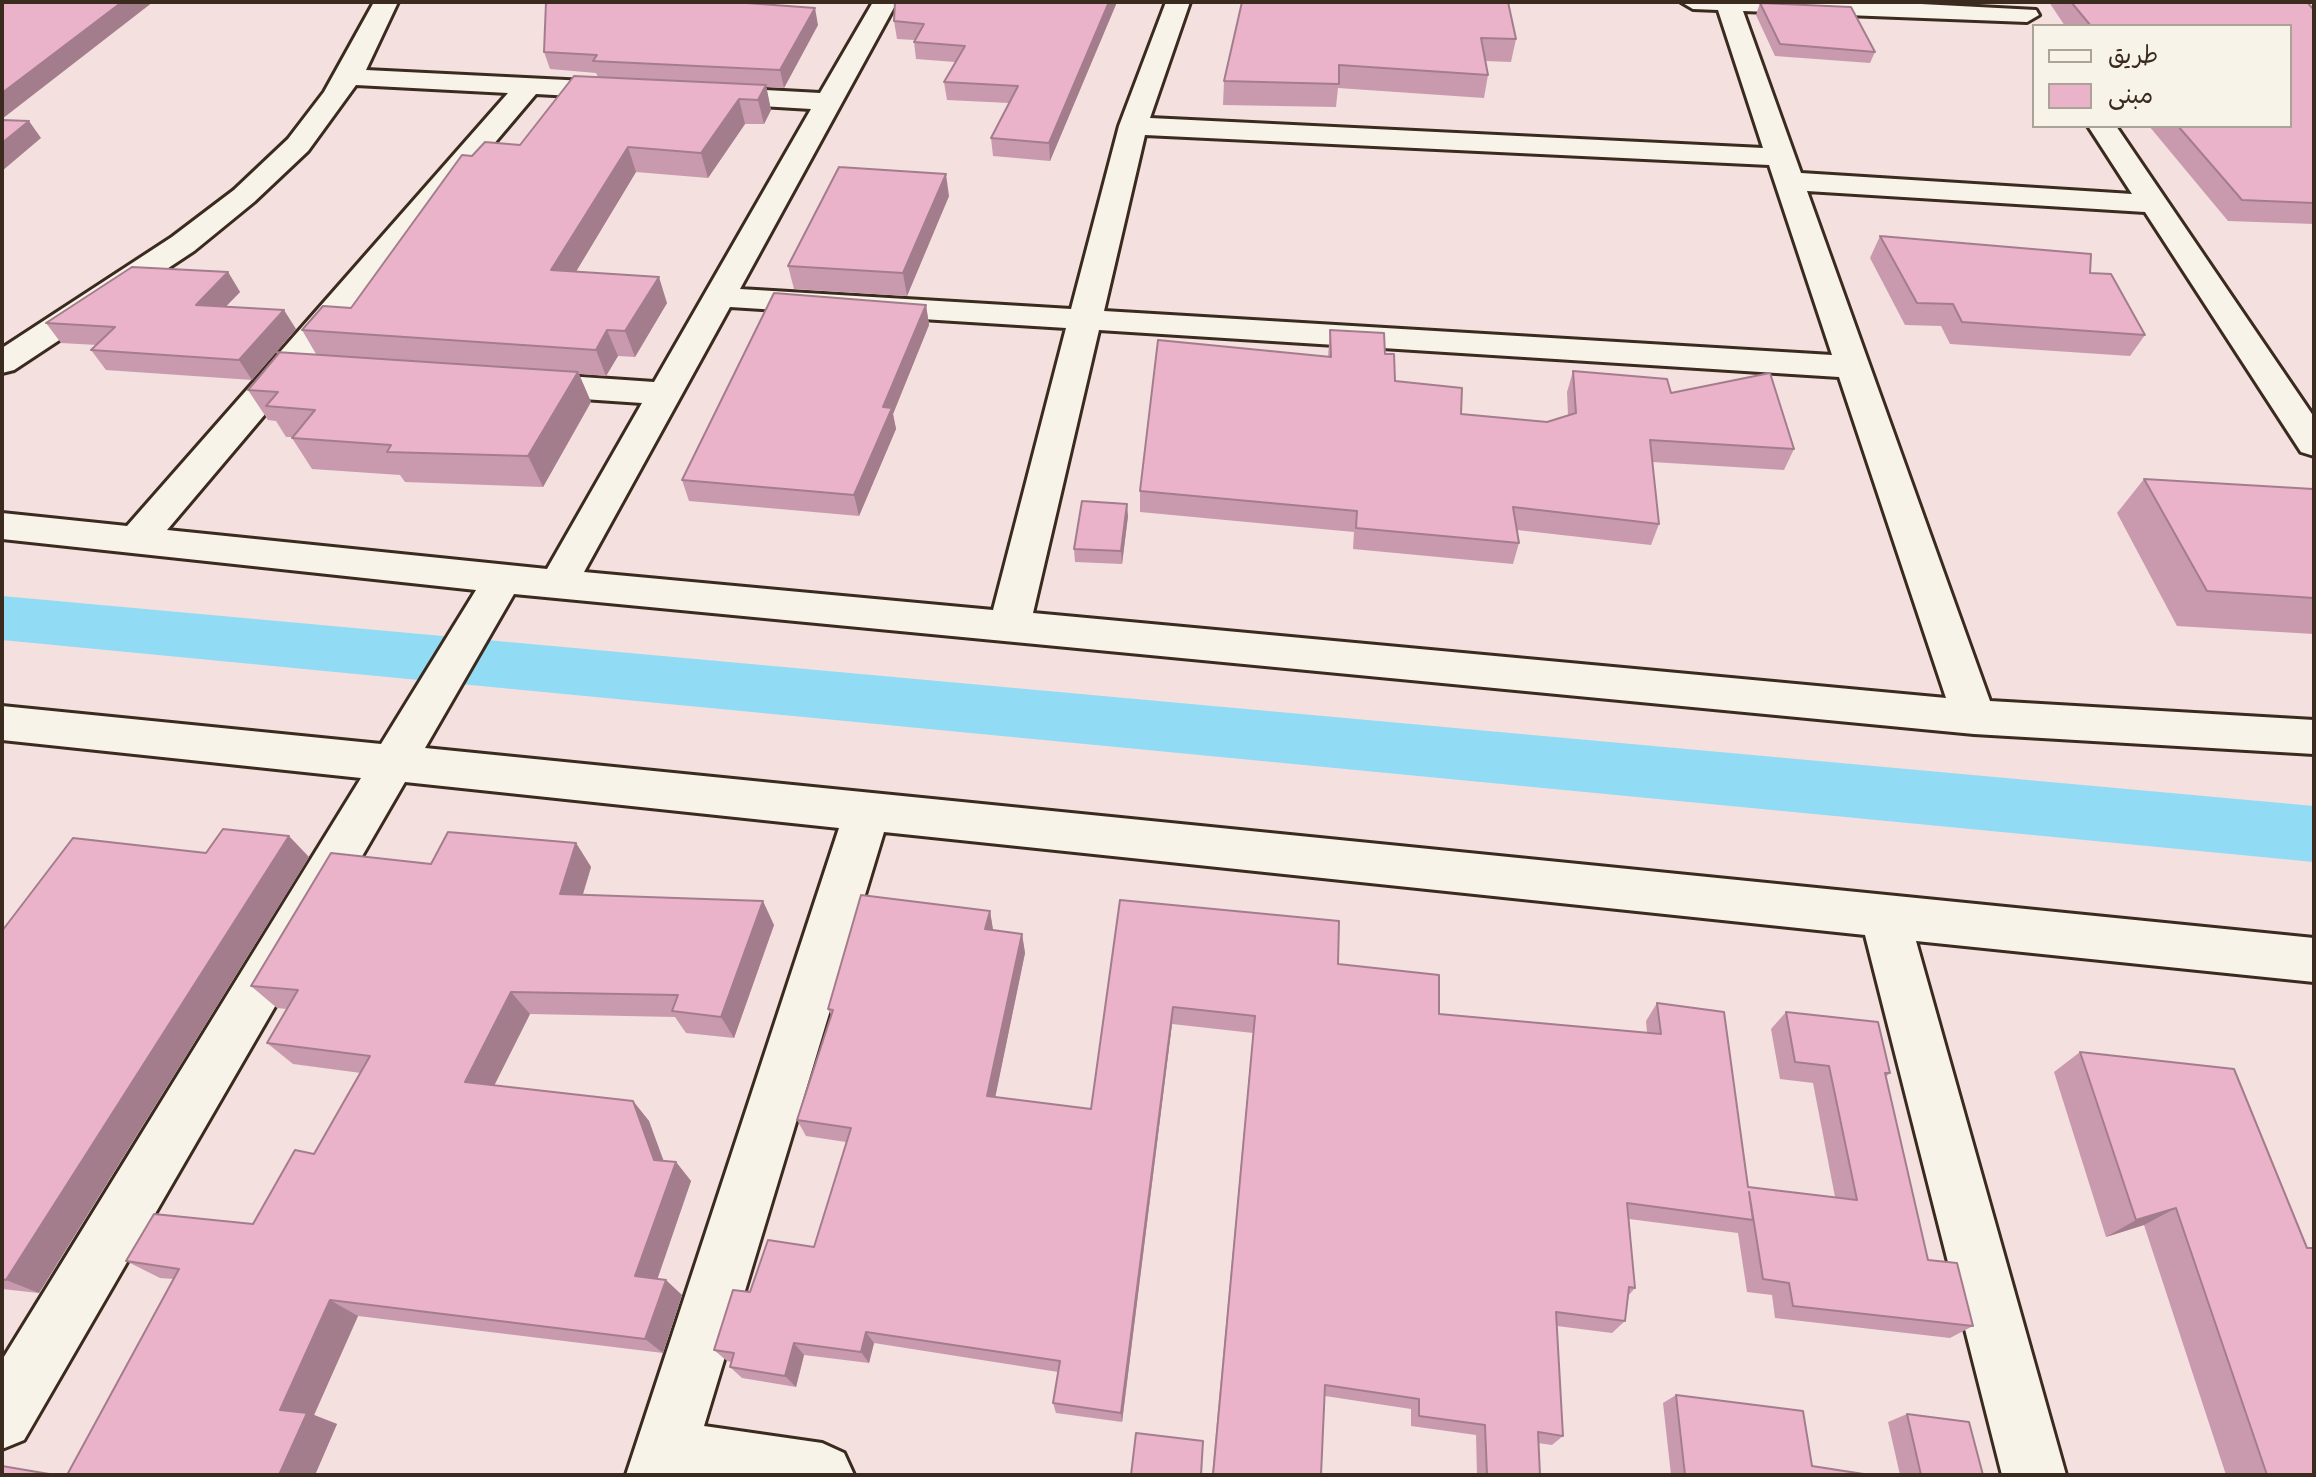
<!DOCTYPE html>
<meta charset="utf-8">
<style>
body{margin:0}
#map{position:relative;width:2316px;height:1477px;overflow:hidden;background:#f3e0df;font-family:Itim,"Playpen Sans Arabic",sans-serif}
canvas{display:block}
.frame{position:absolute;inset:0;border:4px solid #3b2a1e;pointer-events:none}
.legend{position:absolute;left:2032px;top:24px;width:260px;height:104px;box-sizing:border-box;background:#f7f3e8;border:2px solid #aca397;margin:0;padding:10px 14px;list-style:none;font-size:24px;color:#3b2a1e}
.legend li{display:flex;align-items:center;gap:16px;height:40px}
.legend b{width:40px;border:2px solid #aca397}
</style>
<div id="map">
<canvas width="2316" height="1477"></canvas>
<div class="frame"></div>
<ul class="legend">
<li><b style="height:10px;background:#f7f3e8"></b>طريق</li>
<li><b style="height:22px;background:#eab3ca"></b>مبنى</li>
</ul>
</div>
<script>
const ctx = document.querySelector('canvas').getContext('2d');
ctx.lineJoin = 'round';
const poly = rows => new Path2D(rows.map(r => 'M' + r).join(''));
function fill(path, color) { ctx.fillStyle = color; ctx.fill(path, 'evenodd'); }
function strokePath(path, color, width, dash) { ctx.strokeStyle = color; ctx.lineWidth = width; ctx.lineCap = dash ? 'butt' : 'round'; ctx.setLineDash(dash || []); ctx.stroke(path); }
fill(poly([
 [2,596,2314,806,2314,862,2,640,2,596]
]), '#92dbf4');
const minor = poly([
 [374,2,398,2,366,70,626,83,635,85,639,91,635,97,626,99,536,94,167,530,547,569,642,403,524,395,512,392,507,384,512,376,524,373,654,382,811,109,711,103,701,101,698,95,701,89,711,87,820,93,873,2,897,2,740,289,1071,309,1119,126,1166,2,1190,2,1150,118,1763,148,1718,10,1693,9,1681,2,1883,2,2036,10,2039,15,2027,22,1743,11,1801,173,2132,194,2088,126,2116,126,2314,417,2314,456,2301,452,2145,212,1807,191,1990,701,2314,720,2314,754,1974,734,514,594,425,748,2314,938,2314,982,1916,941,2066,1475,2002,1475,1865,935,884,832,704,1426,822,1443,844,1453,854,1475,626,1475,839,828,405,782,24,1440,2,1449,2,1360,361,778,2,740,2,706,381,744,476,590,2,539,2,513,127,526,508,93,356,85,308,151,254,202,194,251,14,370,2,373,2,348,172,237,234,190,288,139,324,92,374,2],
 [1145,135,1769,165,1832,355,1104,311,1145,135],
 [730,307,1066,328,993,610,584,572,730,307],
 [1099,330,1839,377,1946,698,1033,613,1099,330]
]);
strokePath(minor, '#3b2a1e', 6);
fill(minor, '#f7f3e8');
fill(poly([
 [895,2,1117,2,1050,161,993,156,991,138,1009,103,947,100,944,82,955,62,916,59,914,42,915,40,897,39,894,21],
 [1242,2,1516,39,1511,62,1485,61,1488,75,1484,98,1338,88,1336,107,1223,105,1224,81],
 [2049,2,2307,2,2314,10,2314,224,2228,221,2149,126,2290,126,2290,26,2065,26],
 [1760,3,1875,52,1870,63,1775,56,1756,15],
 [818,25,784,88,766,87,771,110,764,124,745,124,708,178,636,172,576,271,667,303,635,357,618,356,606,376,579,374,591,402,543,487,405,482,400,475,312,469,292,438,293,437,286,437,276,421,268,420,248,390,278,354,276,352,316,354,302,330,351,308,472,156,520,145,598,77,596,73,550,69,544,52],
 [949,196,907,296,794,289,788,266],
 [1880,236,2090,273,2145,335,2130,356,1950,344,1941,326,1905,325,1870,258],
 [228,272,240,292,226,306,296,329,252,380,106,370,91,350,97,345,61,343,46,323],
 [926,305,929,325,893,414,896,429,859,516,689,501,682,480],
 [1330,330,1385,354,1395,381,1461,414,1547,422,1568,415,1567,392,1573,371,1671,393,1794,449,1784,470,1652,462,1659,524,1651,545,1517,530,1519,543,1513,564,1353,549,1354,532,1140,512,1140,491,1328,357],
 [2144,479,2314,490,2314,634,2177,626,2117,513],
 [1128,516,1122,564,1075,562,1074,549],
 [576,843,591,867,583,894,774,925,734,1038,686,1033,675,1017,530,1014,494,1085,633,1101,649,1121,663,1161,676,1162,691,1181,657,1279,682,1295,663,1353,358,1316,314,1415,337,1424,315,1475,173,1279,160,1278,126,1261,253,1224,314,1154,361,1073,293,1064,267,1043,287,1009,277,1008,251,986,431,864],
 [206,853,309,857,39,1293,2,1289,2,931],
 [1120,900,1338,964,1439,1014,1647,1033,1646,1021,1657,1003,1748,1187,1835,1197,1813,1083,1780,1079,1771,1029,1786,1012,1890,1073,1886,1077,1928,1260,1973,1326,1950,1338,1775,1318,1772,1295,1747,1292,1738,1233,1629,1219,1635,1288,1628,1296,1625,1321,1612,1333,1557,1326,1563,1436,1552,1445,1538,1443,1540,1475,1477,1475,1476,1435,1411,1426,1411,1409,1325,1396,1321,1475,1212,1475,1253,1033,1172,1024,1122,1422,1056,1413,1053,1403,1058,1372,874,1343,869,1363,804,1355,796,1387,742,1378,730,1367,731,1362,727,1361,714,1350,750,1292,814,1247,846,1142,806,1136,797,1120,831,1015,828,1009,990,911,993,930,1022,934,1025,953,995,1097,1091,1109],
 [2080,1052,2307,1248,2314,1475,2226,1475,2144,1225,2106,1237,2054,1072],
 [1676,1395,1812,1466,1870,1475,1671,1475,1663,1403],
 [1907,1414,1983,1475,1900,1475,1888,1422]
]), '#c99aae');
fill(poly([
 [122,2,153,2,2,119,2,93],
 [1109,2,1117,2,1050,161,1049,143],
 [815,8,818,25,784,88,780,70],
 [766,85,771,110,764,124,758,100],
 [739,99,745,124,708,178,701,153],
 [29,121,41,138,2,171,2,143],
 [628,147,636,172,562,295,551,270],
 [946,174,949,196,907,296,903,273],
 [228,272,240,292,209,324,196,305],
 [659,277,667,303,635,357,625,331],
 [926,305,929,325,893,414,896,429,859,516,854,495,883,407],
 [284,310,296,329,252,380,239,360],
 [607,330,618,356,606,376,596,350],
 [578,372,591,402,543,487,528,456],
 [1127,504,1128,516,1122,564,1121,551],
 [289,836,309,857,39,1293,6,1280],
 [576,843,591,867,576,917,560,894],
 [763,901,774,925,734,1038,721,1017],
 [990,911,993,930,985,929],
 [1022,934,1025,953,992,1113,987,1096],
 [511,992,530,1014,486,1102,465,1082],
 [1173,1007,1172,1024,1122,1422,1121,1413],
 [633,1101,649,1121,670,1178,654,1160],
 [676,1162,691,1181,653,1292,635,1276],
 [2176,1208,2144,1225,2106,1237,2136,1220],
 [666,1280,682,1295,663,1353,645,1339],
 [330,1300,358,1316,314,1415,337,1424,315,1475,279,1475,280,1410],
 [866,1332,874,1343,869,1363,861,1352],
 [794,1343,804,1355,796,1387,785,1376]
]), '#a47d8d');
const building = poly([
 [3,2,122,2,2,93,2,3,3,2],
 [546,2,733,2,815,8,780,70,593,61,597,55,544,52,546,2],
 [895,2,1109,2,1049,143,991,138,1018,86,944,82,965,46,914,42,924,24,894,21,895,2],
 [1242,2,1508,2,1516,39,1481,38,1488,75,1339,65,1339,84,1224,81,1242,2],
 [2071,2,2307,2,2314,10,2314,203,2242,200,2178,126,2290,126,2290,26,2091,26,2071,2],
 [1760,3,1851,7,1875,52,1780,44,1760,3],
 [574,76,766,85,758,100,739,99,701,153,628,147,551,270,659,277,625,331,607,330,596,350,302,330,323,306,351,308,462,155,472,156,485,142,520,145,574,76],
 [2,120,29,121,2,143,2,120],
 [839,167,946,174,903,273,788,266,839,167],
 [1880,236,2091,254,2090,273,2111,274,2145,335,1962,322,1953,304,1917,303,1880,236],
 [132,267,228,272,196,305,284,310,239,360,91,350,115,327,46,323,132,267],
 [774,293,926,305,883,407,892,408,854,495,682,480,774,293],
 [1330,330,1384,333,1385,354,1394,354,1395,381,1462,388,1461,414,1547,422,1576,413,1573,371,1667,379,1671,393,1770,373,1794,449,1650,440,1659,524,1513,507,1519,543,1356,528,1357,511,1140,491,1158,340,1331,357,1330,330],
 [276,352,578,372,528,456,387,452,391,445,292,438,315,410,266,406,278,392,248,390,279,353,276,352],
 [2144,479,2313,489,2314,490,2314,598,2207,591,2144,479],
 [1082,501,1127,504,1121,551,1074,549,1082,501],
 [223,829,289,836,6,1280,2,1279,2,931,73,838,206,853,223,829],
 [448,832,576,843,560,894,763,901,721,1017,672,1011,678,995,511,992,465,1082,633,1101,654,1160,676,1162,635,1276,666,1280,645,1339,330,1300,280,1410,307,1413,279,1475,67,1475,179,1269,126,1261,154,1214,253,1224,295,1150,314,1154,370,1056,267,1043,298,990,251,986,331,853,431,864,448,832],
 [861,895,990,911,985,929,1022,934,987,1096,1091,1109,1120,900,1339,921,1338,964,1439,975,1439,1014,1661,1034,1657,1003,1724,1012,1748,1187,1857,1200,1829,1066,1795,1062,1786,1012,1878,1022,1890,1073,1885,1073,1928,1260,1957,1263,1973,1326,1793,1306,1789,1283,1763,1279,1749,1192,1753,1220,1627,1203,1635,1288,1629,1287,1625,1321,1556,1312,1563,1436,1538,1432,1540,1475,1487,1475,1485,1425,1419,1416,1419,1399,1325,1385,1321,1475,1213,1475,1255,1016,1173,1007,1121,1413,1053,1403,1060,1361,866,1332,861,1352,794,1343,785,1376,730,1367,734,1353,714,1350,733,1290,750,1292,768,1240,814,1247,851,1128,797,1120,833,1010,828,1009,861,895],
 [2080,1052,2234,1069,2307,1248,2314,1248,2314,1475,2267,1475,2176,1208,2136,1220,2080,1052],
 [1676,1395,1803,1411,1812,1466,1870,1475,1685,1475,1676,1395],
 [1907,1414,1969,1422,1983,1475,1921,1475,1907,1414],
 [1136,1433,1203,1441,1201,1475,1131,1475,1136,1433],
 [2,1466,55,1475,2,1475,2,1466]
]);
fill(building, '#eab3ca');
strokePath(building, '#a47d8d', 2);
</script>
